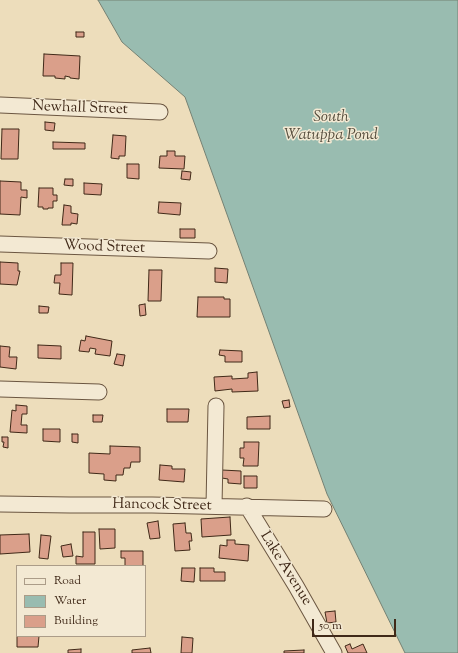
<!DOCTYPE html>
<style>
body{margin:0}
#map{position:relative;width:458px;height:653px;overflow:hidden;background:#edddbb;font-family:"Sorts Mill Goudy",serif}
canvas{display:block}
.legend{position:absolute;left:16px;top:565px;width:130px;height:72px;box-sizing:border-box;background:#f3e9d3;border:1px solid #ab9c88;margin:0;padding:5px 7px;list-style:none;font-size:12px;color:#402918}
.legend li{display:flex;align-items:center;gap:8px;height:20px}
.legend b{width:20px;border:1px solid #ab9c88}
.scale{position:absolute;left:312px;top:619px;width:84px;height:18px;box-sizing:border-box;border:2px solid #402918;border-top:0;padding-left:5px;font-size:12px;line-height:14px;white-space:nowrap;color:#402918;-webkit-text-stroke:3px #f3e9d3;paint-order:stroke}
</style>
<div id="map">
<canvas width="458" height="653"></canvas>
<ul class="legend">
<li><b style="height:5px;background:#f3e9d3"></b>Road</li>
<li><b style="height:11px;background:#99bcb0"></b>Water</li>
<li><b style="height:11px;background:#da9f8a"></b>Building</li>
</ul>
<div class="scale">50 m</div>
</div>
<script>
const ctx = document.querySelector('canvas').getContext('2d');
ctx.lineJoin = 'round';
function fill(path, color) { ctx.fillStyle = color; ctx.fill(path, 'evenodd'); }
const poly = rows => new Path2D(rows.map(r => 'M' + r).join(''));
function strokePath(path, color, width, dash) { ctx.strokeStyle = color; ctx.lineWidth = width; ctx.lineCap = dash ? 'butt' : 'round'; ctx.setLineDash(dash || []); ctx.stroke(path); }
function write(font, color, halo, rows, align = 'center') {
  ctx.font = font + ' "Sorts Mill Goudy",serif'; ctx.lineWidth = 3; ctx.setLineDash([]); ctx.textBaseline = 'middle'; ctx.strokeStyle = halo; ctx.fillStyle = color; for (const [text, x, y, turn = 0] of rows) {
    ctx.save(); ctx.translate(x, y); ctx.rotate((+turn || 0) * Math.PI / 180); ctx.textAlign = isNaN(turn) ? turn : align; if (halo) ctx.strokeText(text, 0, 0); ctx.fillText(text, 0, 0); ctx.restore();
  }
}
const water = poly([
 [98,0,458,0,458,653,405,653,327,494,185,97,122,42,98,0]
]);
fill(water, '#99bcb0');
strokePath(water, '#758173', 1);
const building = poly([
 [76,32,84,32,84,37,76,37,76,32],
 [44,54,80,56,79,79,70,78,70,77,65,76,65,79,55,78,55,76,43,76,44,54],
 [45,122,55,123,54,131,45,130,45,122],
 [2,129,19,129,18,159,1,159,2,129],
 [113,135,126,136,125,156,119,156,119,159,111,158,113,135],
 [53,142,85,143,85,149,53,149,53,142],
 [167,151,175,151,175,156,185,156,184,169,159,168,160,156,167,156,167,151],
 [127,164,139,164,139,179,127,178,127,164],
 [182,171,191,172,190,180,181,179,182,171],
 [65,179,73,179,73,186,64,185,65,179],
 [0,181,21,182,21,190,27,190,27,198,21,197,20,215,0,214,0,181],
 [84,183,102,184,101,195,84,194,84,183],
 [39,188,53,188,53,195,57,195,57,201,53,201,53,208,48,208,48,209,43,209,43,207,38,207,39,188],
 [159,202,181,203,180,215,158,213,159,202],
 [64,205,71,206,71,213,78,214,77,224,71,223,71,225,62,225,64,205],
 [180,229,195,229,195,238,180,238,180,229],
 [0,262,18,263,18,271,20,271,17,285,0,284,0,262],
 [61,263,73,263,72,295,59,294,60,283,54,283,55,275,61,275,61,263],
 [215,268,228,269,227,283,215,282,215,268],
 [149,270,162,270,161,301,148,301,149,270],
 [198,297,224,297,224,299,230,299,230,317,197,317,198,297],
 [145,304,146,315,140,316,139,305,145,304],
 [39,306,49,307,48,313,39,313,39,306],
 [86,336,112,341,110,356,95,354,96,349,90,348,89,352,79,351,81,340,85,341,86,336],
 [38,345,61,346,61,359,38,358,38,345],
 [0,346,10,347,9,357,17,357,16,369,0,367,0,346],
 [220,350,242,351,242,362,225,362,225,356,219,355,220,350],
 [117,354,125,355,123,366,114,364,117,354],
 [257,372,258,391,232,392,232,389,215,391,214,377,232,376,232,379,248,378,248,373,257,372],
 [289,400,290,407,284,408,282,401,289,400],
 [16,405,27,406,27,414,22,414,21,425,27,425,27,433,10,432,12,410,16,411,16,405],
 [167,409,189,409,188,422,167,422,167,409],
 [93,415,103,415,102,422,93,422,93,415],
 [270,416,270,429,247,429,247,417,270,416],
 [43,429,60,429,60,442,43,441,43,429],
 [72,434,78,434,78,443,72,442,72,434],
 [2,437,8,437,8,448,3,447,4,442,2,442,2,437],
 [244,442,259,442,258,466,243,466,244,458,240,458,240,448,244,448,244,442],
 [110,446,140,447,140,462,131,462,130,468,124,468,123,475,116,475,116,481,104,480,104,474,89,473,89,453,110,454,110,446],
 [160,465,172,466,172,469,185,469,184,482,159,480,160,465],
 [222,470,241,471,241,484,228,483,228,479,222,478,222,470],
 [244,476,257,476,257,488,244,488,244,476],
 [230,517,231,535,202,537,201,519,230,517],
 [158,521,160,538,150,539,147,523,158,521],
 [185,523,186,533,191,533,192,541,189,541,190,550,175,551,173,524,185,523],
 [99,529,115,529,115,548,100,549,99,529],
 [83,532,95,532,95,564,76,564,76,556,83,557,83,532],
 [29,534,30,552,0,554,0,535,29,534],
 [41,535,51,536,48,559,39,558,41,535],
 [227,540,235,540,235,544,249,545,248,561,219,558,220,545,227,546,227,540],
 [71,544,73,556,63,557,61,546,71,544],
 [121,551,143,551,143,566,125,566,125,558,121,558,121,551],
 [182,568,195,568,194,582,181,581,182,568],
 [200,568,214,568,214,572,225,572,225,581,200,581,200,568],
 [335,611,336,622,327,623,325,612,335,611],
 [17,635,17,636,39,636,38,647,17,647,17,635],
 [182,637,193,638,192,653,181,653,182,637],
 [350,644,352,649,363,644,367,653,348,653,345,646,350,644],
 [150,648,151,653,132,653,132,650,150,648],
 [81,649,81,653,68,653,68,650,81,649],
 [304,650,304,653,284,653,284,651,304,650]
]);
fill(building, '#da9f8a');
strokePath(building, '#402918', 1);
const minor = poly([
 [0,105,160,112],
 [0,244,209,251],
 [0,389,99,392],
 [0,504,70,505,152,505,324,509],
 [214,506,216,406],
 [247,506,296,586,334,653]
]);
strokePath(minor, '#6b5641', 17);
strokePath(minor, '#f3e9d3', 15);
write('15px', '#402918', '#f3e9d3', [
 ["Newhall Street",80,109,2],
 ["Wood Street",104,248,2],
 ["Hancock Street",162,506,1],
 ["Lake Avenue",285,569,58]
]);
write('italic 16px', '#564e3e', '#f3e9d3', [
 ["South",331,118],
 ["Watuppa Pond",331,136]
]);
</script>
